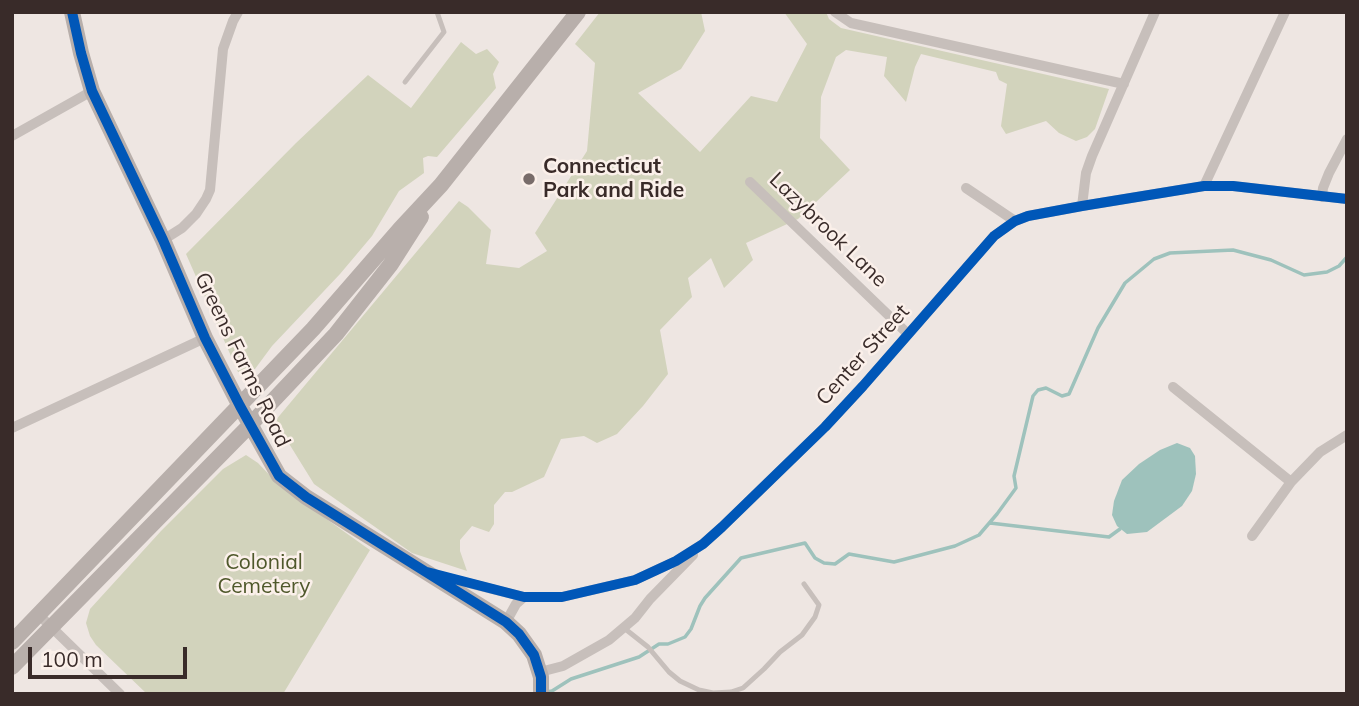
<!DOCTYPE html>
<style>
body{margin:0}
#map{position:relative;width:1359px;height:706px;overflow:hidden;background:#eee6e2;font-family:Mulish,sans-serif}
canvas{display:block}
.frame{position:absolute;inset:0;border:14px solid #392b29;pointer-events:none}
.scale{position:absolute;left:28px;top:647px;width:159px;height:32px;box-sizing:border-box;border:4px solid #392b29;border-top:0;padding-left:9px;font-size:21px;line-height:24px;white-space:nowrap;color:#392b29;-webkit-text-stroke:5px #fbf0ea;paint-order:stroke}
</style>
<div id="map">
<canvas width="1359" height="706"></canvas>
<div class="frame"></div>
<div class="scale">100 m</div>
</div>
<script>
const ctx = document.querySelector('canvas').getContext('2d');
ctx.lineJoin = 'round';
function fill(path, color) { ctx.fillStyle = color; ctx.fill(path, 'evenodd'); }
const poly = rows => new Path2D(rows.map(r => 'M' + r).join(''));
function strokePath(path, color, width, dash) { ctx.strokeStyle = color; ctx.lineWidth = width; ctx.lineCap = dash ? 'butt' : 'round'; ctx.setLineDash(dash || []); ctx.stroke(path); }
function write(font, color, halo, rows, align = 'center') {
  ctx.font = font + ' Mulish,sans-serif'; ctx.lineWidth = 5; ctx.setLineDash([]); ctx.textBaseline = 'middle'; ctx.strokeStyle = halo; ctx.fillStyle = color; for (const [text, x, y, turn = 0] of rows) {
    ctx.save(); ctx.translate(x, y); ctx.rotate((+turn || 0) * Math.PI / 180); ctx.textAlign = isNaN(turn) ? turn : align; if (halo) ctx.strokeText(text, 0, 0); ctx.fillText(text, 0, 0); ctx.restore();
  }
}
fill(poly([
 [600,12,701,12,705,31,681,69,638,93,700,152,751,96,777,102,807,44,784,12,826,12,829,19,841,28,1109,89,1095,129,1087,137,1076,141,1059,133,1046,121,1006,134,1001,126,1007,84,999,80,996,72,921,54,915,67,906,102,884,76,887,57,846,50,836,57,821,97,820,138,850,170,798,219,746,243,753,260,724,288,711,258,688,278,692,297,660,330,668,374,643,406,617,434,597,443,584,436,561,439,544,477,512,492,505,492,494,505,494,524,489,532,472,526,460,540,460,551,467,571,412,553,314,484,275,421,459,201,468,207,491,230,486,264,519,268,547,251,535,233,587,151,595,63,575,44],
 [461,42,476,54,487,49,499,62,493,74,496,88,437,157,428,156,423,158,424,173,399,191,372,236,340,274,272,346,255,369,238,372,186,254,296,143,368,75,411,108],
 [246,455,258,463,280,486,370,550,283,694,147,694,96,645,90,636,86,623,90,609,161,531,223,469]
]), '#d2d3bc');
fill(poly([
 [1177,443,1190,448,1195,456,1196,474,1192,491,1182,506,1147,532,1127,534,1117,526,1112,515,1114,501,1122,480,1139,464,1160,450]
]), '#9ec2bc');
strokePath(poly([
 [990,523,1109,537,1120,529],
 [546,692,552,691,571,679,639,657,659,644,668,644,685,637,691,629,700,606,705,598,741,558,805,543,815,558,824,563,835,564,849,554,894,562,955,546,979,535,997,514,1016,488,1014,476,1033,396,1038,390,1046,388,1062,396,1069,394,1098,328,1125,283,1154,259,1170,253,1233,250,1271,260,1304,275,1327,272,1339,266,1347,257]
]), '#9ec2bc', 3.5);
strokePath(poly([
 [405,82,444,32,437,12],
 [624,628,648,647,669,672,680,681,699,690,713,693,731,692,743,688,764,669,780,652,802,635,815,617,819,605,804,584]
]), '#c7bfbb', 5);
strokePath(poly([
 [835,12,851,23,1124,84],
 [12,136,92,91],
 [750,182,908,334],
 [1204,186,1285,12],
 [966,188,1015,221],
 [1322,197,1323,188,1329,173,1347,139],
 [1082,206,1086,173,1092,156,1155,12],
 [163,240,182,228,196,214,206,199,210,190,223,49,233,21,238,12],
 [1173,387,1291,482],
 [12,428,205,338],
 [1252,536,1291,482,1320,452,1347,435],
 [440,576,524,597,562,597,635,580,676,561,703,544,722,527,825,427,863,386,994,236,1015,221,1028,216,1082,206,1204,186,1233,186,1347,199],
 [39,615,120,694],
 [506,622,516,604,524,597],
 [540,672,563,666,609,640,635,618,650,599,693,555]
]), '#c7bfbb', 10);
strokePath(poly([
 [72,12,81,53,92,91,163,240,205,338,240,406,279,476,306,497,506,622,519,634,534,655,541,677,541,694],
 [12,642,313,329,400,229,441,185,578,12],
 [12,667,250,425,336,334,391,264,421,217]
]), '#b8afab', 16);
strokePath(poly([
 [72,12,81,53,92,91,163,240,205,338,240,406,279,476,306,497,506,622,519,634,534,655,541,677,541,694],
 [427,572,524,597,562,597,635,580,676,561,703,544,722,527,825,427,863,386,994,236,1015,221,1028,216,1082,206,1204,186,1233,186,1347,199]
]), '#0057b8', 10);
for (const [x, y, r, color] of [
 [529,179,7,"#786c6a"]
]) { const dot = new Path2D(); dot.arc(x, y, r, 0, 2 * Math.PI); ctx.fillStyle = color; ctx.fill(dot); strokePath(dot, '#fbf0ea', 2.5); }
write('bold 21px', '#392b29', '#fbf0ea', [
 ["Connecticut",543,167],
 ["Park and Ride",543,191]
], 'left');
write('21px', '#392b29', '#fbf0ea', [
 ["Lazybrook Lane",828,230,44],
 ["Center Street",863,355,-48],
 ["Greens Farms Road",242,360,64]
]);
write('21px', '#4f582b', '#fbf0ea', [
 ["Colonial",264,563],
 ["Cemetery",264,587]
]);
</script>
